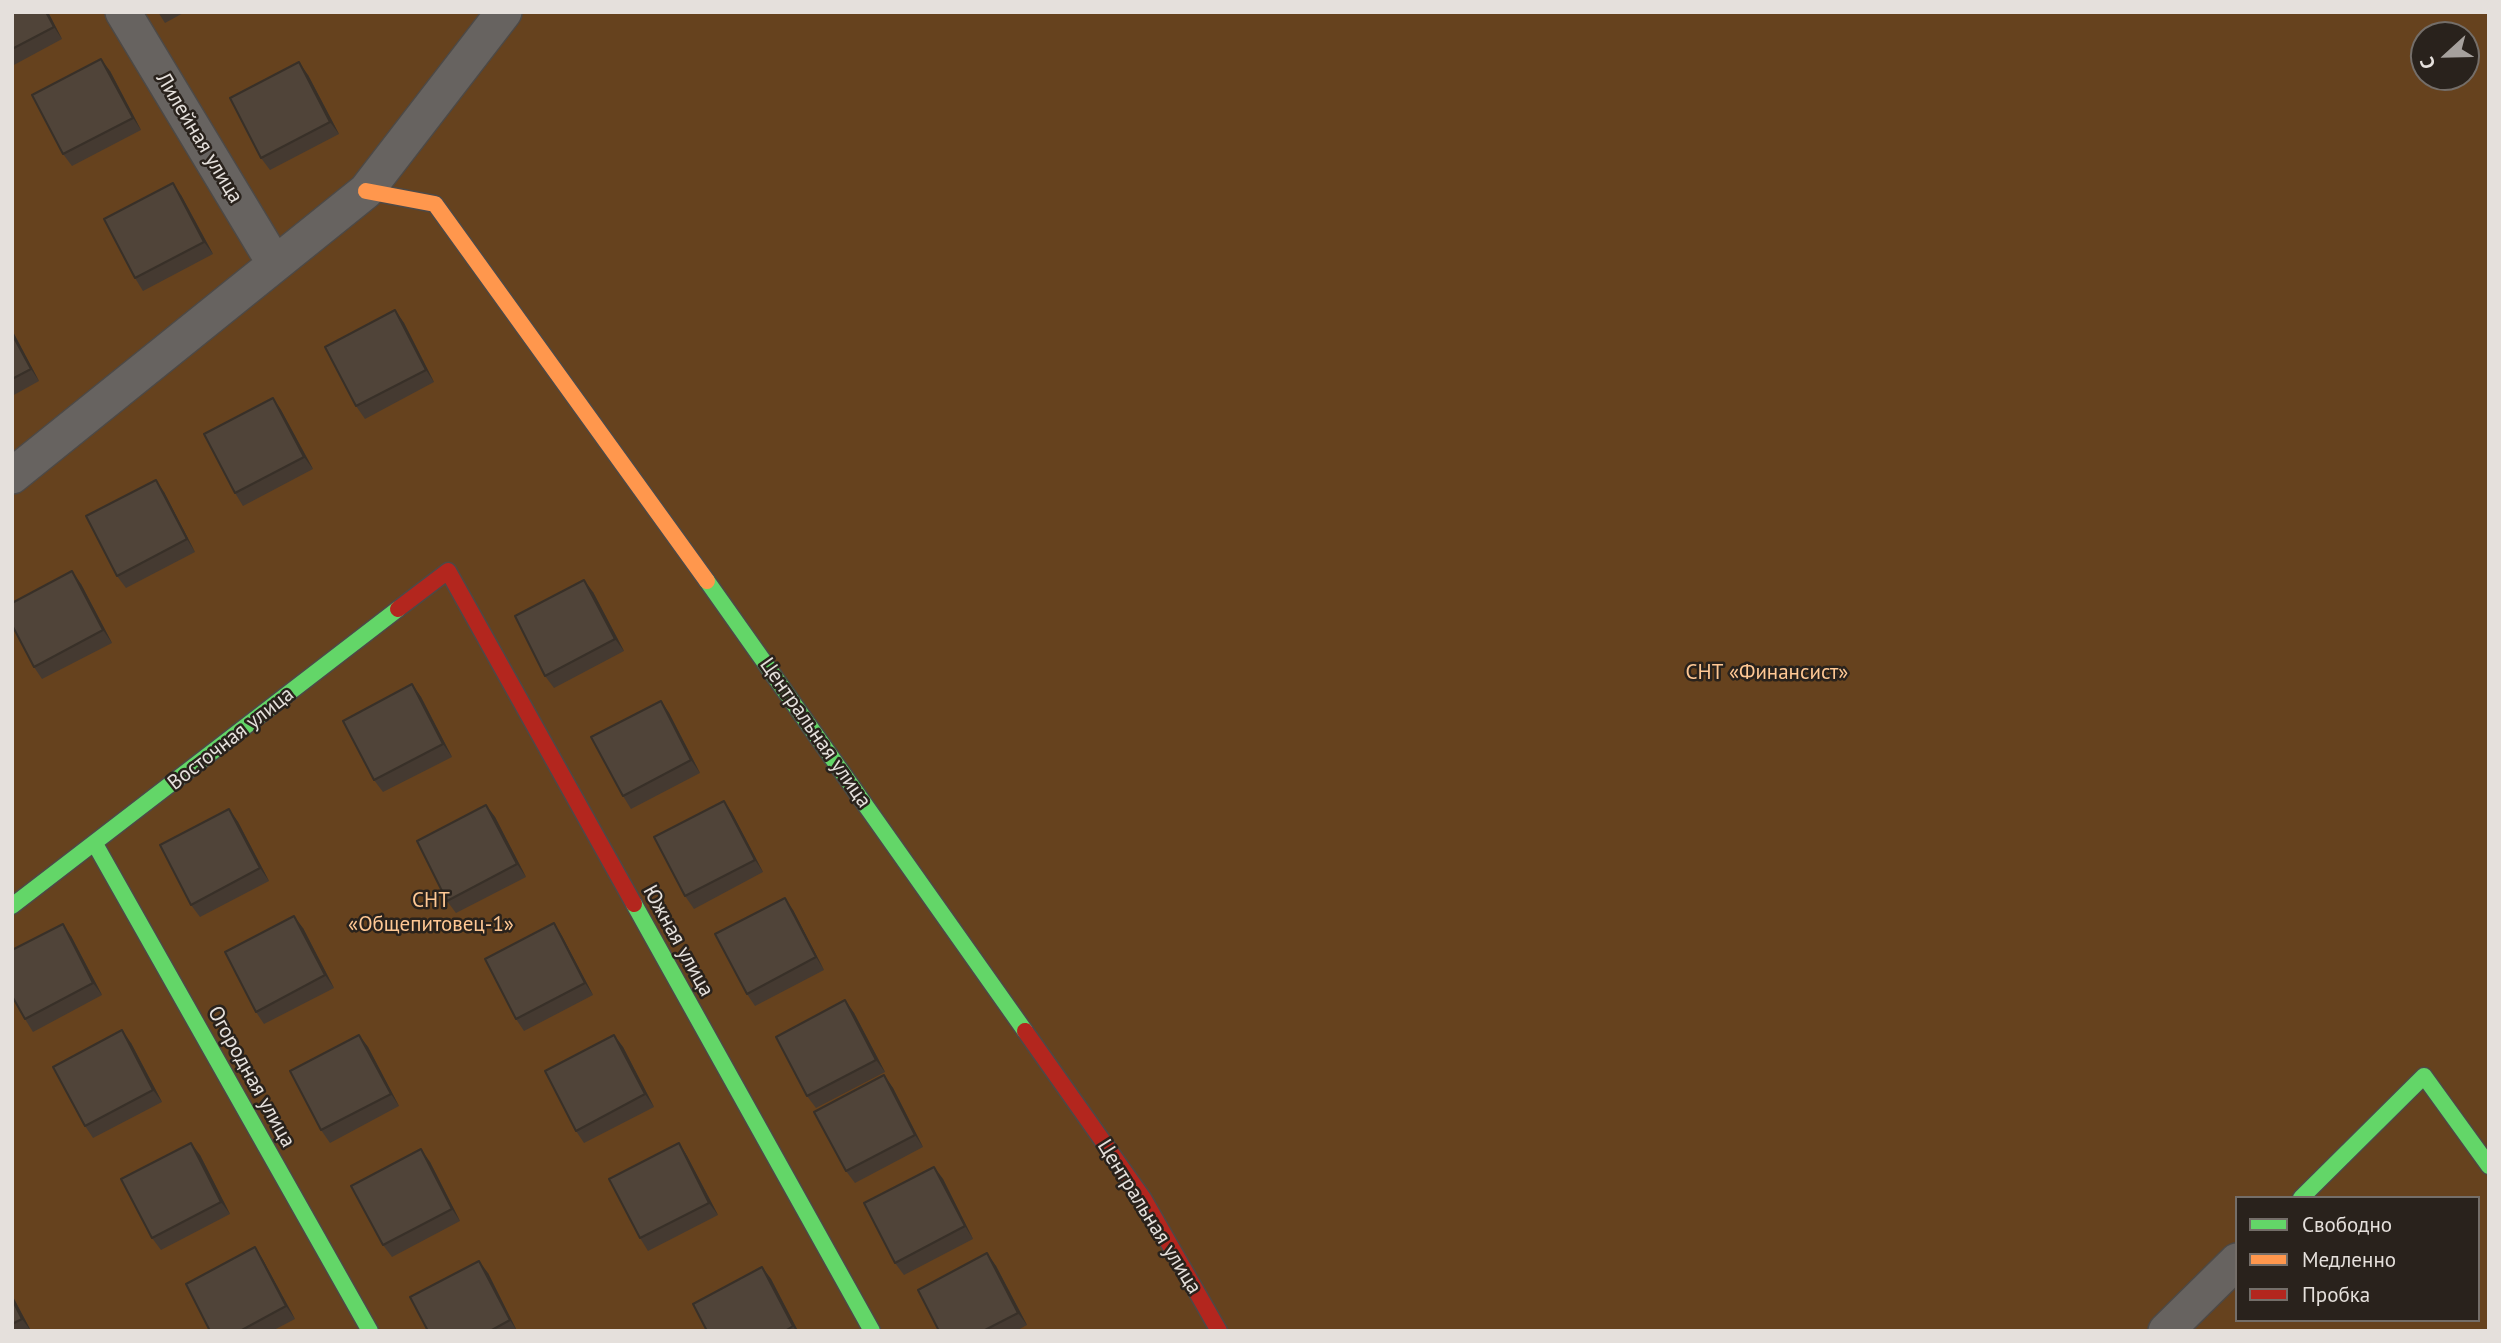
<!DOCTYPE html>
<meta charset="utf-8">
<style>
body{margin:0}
#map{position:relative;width:2501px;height:1343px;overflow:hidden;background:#302c29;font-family:"PT Sans",sans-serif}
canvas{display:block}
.frame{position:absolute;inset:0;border:14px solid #e5e0dc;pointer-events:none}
.legend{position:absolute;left:2235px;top:1196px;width:245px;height:126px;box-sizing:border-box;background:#29221c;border:2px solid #746e69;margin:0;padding:9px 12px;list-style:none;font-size:21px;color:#e5e0dc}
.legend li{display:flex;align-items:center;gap:14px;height:35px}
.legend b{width:35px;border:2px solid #746e69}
.north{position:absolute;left:2410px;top:21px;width:70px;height:70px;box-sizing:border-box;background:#29221c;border:2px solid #746e69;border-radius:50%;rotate:248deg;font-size:19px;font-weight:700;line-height:28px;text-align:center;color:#e5e0dc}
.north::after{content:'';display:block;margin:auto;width:24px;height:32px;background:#a6a19d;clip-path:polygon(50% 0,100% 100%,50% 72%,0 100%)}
</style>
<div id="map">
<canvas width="2501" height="1343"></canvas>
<div class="frame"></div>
<ul class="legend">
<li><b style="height:9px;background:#63d668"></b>Свободно</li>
<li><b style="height:9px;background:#ff974d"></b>Медленно</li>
<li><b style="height:9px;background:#b3261e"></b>Пробка</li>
</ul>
<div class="north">С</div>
</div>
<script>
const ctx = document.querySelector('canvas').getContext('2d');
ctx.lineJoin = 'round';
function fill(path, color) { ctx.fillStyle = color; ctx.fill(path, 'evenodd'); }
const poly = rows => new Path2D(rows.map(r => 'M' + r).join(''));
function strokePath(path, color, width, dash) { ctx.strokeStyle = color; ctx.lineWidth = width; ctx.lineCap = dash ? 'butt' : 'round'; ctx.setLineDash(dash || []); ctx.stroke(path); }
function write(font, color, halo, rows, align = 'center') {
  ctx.font = font + ' "PT Sans",sans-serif'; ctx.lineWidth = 5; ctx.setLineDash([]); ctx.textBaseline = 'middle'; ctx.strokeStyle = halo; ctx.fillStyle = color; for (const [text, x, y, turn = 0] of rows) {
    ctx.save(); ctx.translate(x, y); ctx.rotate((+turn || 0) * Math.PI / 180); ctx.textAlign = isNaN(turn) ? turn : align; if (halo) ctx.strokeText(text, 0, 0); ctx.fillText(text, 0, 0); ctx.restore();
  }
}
fill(poly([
 [12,12,2489,12,2489,1331,12,1331],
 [2424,35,2466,35,2466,77,2424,77],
 [2237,1198,2478,1198,2478,1320,2237,1320]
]), '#66421e');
const street = poly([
 [123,12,275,264],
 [12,476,366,191,504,12],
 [2166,1331,2237,1261]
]);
const fast = poly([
 [707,581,1025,1031],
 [95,844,370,1331],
 [634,904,872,1331],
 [12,906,398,609],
 [2301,1198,2424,1076,2489,1166]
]);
const slow = poly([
 [366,191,435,204,707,581]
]);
const jam = poly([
 [398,609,448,571,634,904],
 [1025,1031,1143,1198,1219,1331]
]);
strokePath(street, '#4d4946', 38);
strokePath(fast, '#4d4946', 19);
strokePath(slow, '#4d4946', 19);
strokePath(jam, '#4d4946', 19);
strokePath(street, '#676360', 35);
strokePath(fast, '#63d668', 16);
strokePath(slow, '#ff974d', 16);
strokePath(jam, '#b3261e', 16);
fill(poly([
 [12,12,48,12,62,39,12,66],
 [158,12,185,12,165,23],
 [110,71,141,130,72,166,63,154],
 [308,75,339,134,270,170,261,158],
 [181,195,213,254,143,291,135,278],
 [395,310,404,323,434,382,365,419,356,406],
 [12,330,39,381,12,396],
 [273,398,281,410,313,469,243,506,235,493],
 [164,492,195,552,126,588,117,576],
 [81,584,112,643,42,679,34,667],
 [593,592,624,651,554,688,545,676],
 [412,684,421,697,452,757,383,792,374,780],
 [661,701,669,713,700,773,631,809,623,796],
 [724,801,732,813,763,872,694,909,685,896],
 [486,805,495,817,526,877,456,913,447,901],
 [229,809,238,822,269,881,200,917,191,905],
 [793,910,824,970,755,1006,747,994],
 [554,923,562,936,593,995,524,1031,516,1019],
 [303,928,334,988,264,1024,256,1012],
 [71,936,102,995,33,1032,25,1019],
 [845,1000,854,1013,885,1072,816,1108,807,1096],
 [359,1035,368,1047,399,1106,330,1143,321,1130],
 [614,1035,623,1047,654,1107,584,1143,576,1131],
 [131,1043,162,1102,93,1138,85,1126],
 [884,1075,893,1088,923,1147,855,1183,846,1171],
 [679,1143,687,1156,718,1215,648,1251,640,1238],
 [200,1155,230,1214,161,1250,152,1238],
 [430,1162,460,1221,392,1257,383,1245],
 [934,1167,943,1179,973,1239,904,1275,895,1263],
 [255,1247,263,1260,295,1319,272,1331,210,1331],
 [987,1253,996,1266,1027,1325,1016,1331,939,1331],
 [762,1267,771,1279,798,1331,707,1331],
 [488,1273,517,1331,428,1331],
 [12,1295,31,1331,12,1331]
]), '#453a31');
fill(poly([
 [46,12,48,12,62,39,54,27],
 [101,59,110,71,141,130,133,118],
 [299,62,308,75,339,134,330,122],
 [173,183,181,195,213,254,204,242],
 [395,310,404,323,434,382,426,370],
 [12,330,39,381,31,369,12,334],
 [273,398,281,410,313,469,304,457],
 [156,480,164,492,195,552,187,539],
 [72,571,81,584,112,643,103,630],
 [584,580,593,592,624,651,615,639],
 [412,684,421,697,452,757,443,744],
 [661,701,669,713,700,773,691,760],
 [724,801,732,813,763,872,755,860],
 [486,805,495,817,526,877,517,864],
 [229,809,238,822,269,881,260,868],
 [785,898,793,910,824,970,816,957],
 [294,916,303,928,334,988,325,975],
 [554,923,562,936,593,995,585,983],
 [63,924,71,936,102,995,93,983],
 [845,1000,854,1013,885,1072,876,1060],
 [122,1030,131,1043,162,1102,153,1090],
 [359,1035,368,1047,399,1106,391,1094],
 [614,1035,623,1047,654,1107,645,1094],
 [884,1075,893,1088,923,1147,915,1135],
 [191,1143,200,1155,230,1214,221,1202],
 [679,1143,687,1156,718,1215,709,1203],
 [421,1149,430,1162,460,1221,452,1209],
 [934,1167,943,1179,973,1239,965,1226],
 [255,1247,263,1260,295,1319,286,1306],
 [987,1253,996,1266,1027,1325,1018,1313],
 [479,1261,488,1273,517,1331,510,1320],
 [762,1267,771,1279,798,1331,796,1331,793,1326],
 [12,1295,31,1331,22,1319,12,1299]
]), '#383028');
const building = poly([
 [12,12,46,12,54,27,12,49,12,12],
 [101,59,133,118,63,154,32,95,101,59],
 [299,62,330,122,261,158,230,98,299,62],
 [173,183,204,242,135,278,104,219,173,183],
 [395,310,426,370,356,406,325,347,395,310],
 [12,334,31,369,12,379,12,334],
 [273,398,304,457,235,493,204,434,273,398],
 [156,480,187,539,117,576,86,516,156,480],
 [72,571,103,630,34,667,12,625,12,603,72,571],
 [584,580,615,639,545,676,515,616,584,580],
 [412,684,443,744,374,780,343,721,412,684],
 [661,701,691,760,623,796,591,737,661,701],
 [724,801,755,860,685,896,654,837,724,801],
 [486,805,517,864,447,901,417,841,486,805],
 [229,809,260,868,191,905,160,845,229,809],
 [785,898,816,957,747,994,715,934,785,898],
 [294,916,325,975,256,1012,225,952,294,916],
 [554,923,585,983,516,1019,485,959,554,923],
 [63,924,93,983,25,1019,12,996,12,950,63,924],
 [845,1000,876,1060,807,1096,776,1037,845,1000],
 [122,1030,153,1090,85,1126,53,1067,122,1030],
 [359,1035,391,1094,321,1130,290,1071,359,1035],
 [614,1035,645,1094,576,1131,545,1071,614,1035],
 [884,1075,915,1135,846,1171,814,1112,884,1075],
 [191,1143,221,1202,152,1238,121,1179,191,1143],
 [679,1143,709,1203,640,1238,609,1179,679,1143],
 [421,1149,452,1209,383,1245,351,1186,421,1149],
 [934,1167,965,1226,895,1263,864,1203,934,1167],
 [255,1247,286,1306,240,1331,210,1331,186,1284,255,1247],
 [987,1253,1018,1313,983,1331,939,1331,918,1290,987,1253],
 [479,1261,510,1320,490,1331,428,1331,410,1297,479,1261],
 [762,1267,793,1326,785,1331,707,1331,693,1304,762,1267],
 [12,1299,22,1319,12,1324,12,1299]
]);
fill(building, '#504439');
strokePath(building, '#383028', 2);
write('21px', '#e5e0dc', '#29221c', [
 ["Лилейная улица",199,138,59],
 ["Центральная улица",815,733,55],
 ["Восточная улица",231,739,-38],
 ["Южная улица",678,941,61],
 ["Огородная улица",251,1077,61],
 ["Центральная улица",1149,1217,58]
]);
write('21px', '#ffc894', '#29221c', [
 ["СНТ «Финансист»",1767,673],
 ["СНТ",431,901],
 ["«Общепитовец-1»",431,925]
]);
</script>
